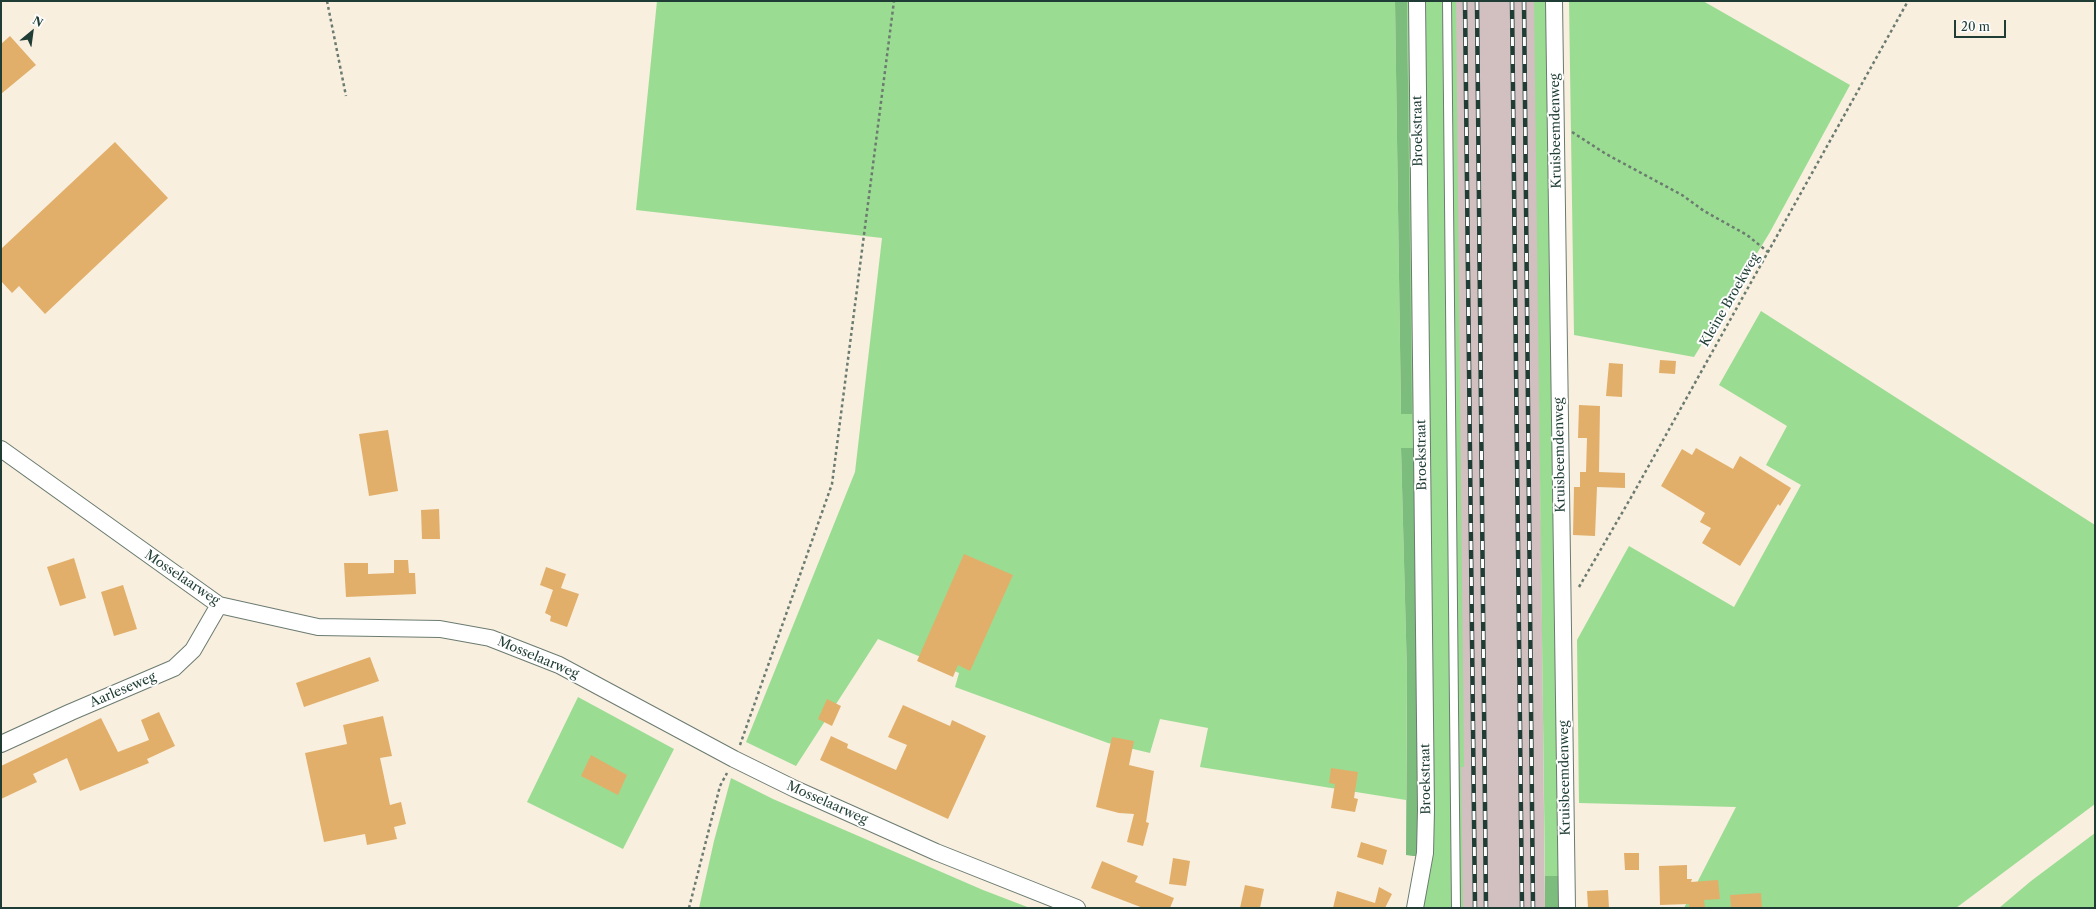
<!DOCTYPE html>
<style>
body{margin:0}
#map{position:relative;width:2096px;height:909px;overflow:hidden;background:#f8efdf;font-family:"Libre Caslon Text",serif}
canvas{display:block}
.frame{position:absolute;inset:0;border:2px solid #1f3d34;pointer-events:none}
.north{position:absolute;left:12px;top:12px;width:40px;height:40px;-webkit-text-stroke:3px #fff;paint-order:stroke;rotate:29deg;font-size:11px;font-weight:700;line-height:16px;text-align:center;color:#1f3d34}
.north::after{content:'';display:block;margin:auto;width:14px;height:18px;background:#1f3d34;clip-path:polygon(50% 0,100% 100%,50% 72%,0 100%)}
.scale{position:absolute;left:1954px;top:20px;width:52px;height:18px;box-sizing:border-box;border:2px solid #1f3d34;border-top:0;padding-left:5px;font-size:12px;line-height:14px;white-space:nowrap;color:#1f3d34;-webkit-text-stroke:3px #fff;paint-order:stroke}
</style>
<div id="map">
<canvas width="2096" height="909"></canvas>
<div class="frame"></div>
<div class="north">N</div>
<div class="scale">20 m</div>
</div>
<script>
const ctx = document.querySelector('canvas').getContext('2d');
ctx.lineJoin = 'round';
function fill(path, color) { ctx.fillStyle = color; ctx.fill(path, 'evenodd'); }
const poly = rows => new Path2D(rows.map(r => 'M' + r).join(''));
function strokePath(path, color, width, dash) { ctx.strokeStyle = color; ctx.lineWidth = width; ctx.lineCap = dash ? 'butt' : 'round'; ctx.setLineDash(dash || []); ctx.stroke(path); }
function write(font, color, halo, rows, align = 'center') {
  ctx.font = font + ' "Libre Caslon Text",serif'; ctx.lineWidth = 4; ctx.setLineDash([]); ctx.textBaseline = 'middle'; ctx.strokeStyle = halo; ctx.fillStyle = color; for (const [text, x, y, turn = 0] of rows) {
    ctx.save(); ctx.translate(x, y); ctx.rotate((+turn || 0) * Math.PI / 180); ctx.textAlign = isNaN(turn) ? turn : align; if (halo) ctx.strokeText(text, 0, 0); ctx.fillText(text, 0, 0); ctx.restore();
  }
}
fill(poly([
 [1423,1,1546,1,1538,245,1545,908,1435,908]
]), '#d2bfbf');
fill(poly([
 [657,1,1395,1,1401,414,1411,414,1407,1,1412,1,1418,448,1401,448,1407,675,1406,800,1200,767,1208,728,1160,719,1150,753,1108,743,955,687,959,673,878,639,796,766,746,742,855,472,882,238,636,210],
 [1420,1,1456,1,1464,767,1461,767,1463,908,1419,908],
 [1534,1,1550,1,1560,876,1545,876],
 [1569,1,1703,1,1850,85,1770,232,1694,357,1574,335],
 [1761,311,2095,525,2095,804,1956,908,1684,908,1736,807,1579,803,1577,640,1629,546,1734,607,1801,485,1766,465,1787,426,1719,385],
 [578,697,674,749,623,849,527,802],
 [731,778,773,799,983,890,1030,908,699,908,714,841],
 [2095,833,2095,908,1999,908,2031,881]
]), '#9bdc93');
fill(poly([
 [1395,1,1407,1,1412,414,1401,414],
 [1401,448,1418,448,1422,810,1417,856,1413,856,1406,855,1407,675],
 [1545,876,1560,876,1561,908,1545,908]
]), '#7cbc7d');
fill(poly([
 [10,36,36,65,1,94,1,44],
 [115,142,168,198,45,314,19,286,12,293,1,281,1,249],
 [1660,360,1676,361,1675,374,1659,373],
 [1609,363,1623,364,1622,397,1606,396],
 [1579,405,1600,406,1599,472,1625,473,1625,488,1597,487,1595,536,1573,535,1574,487,1580,487,1580,472,1586,472,1587,438,1578,438],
 [388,430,398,491,369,496,359,434],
 [1696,448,1733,469,1740,456,1791,488,1780,506,1778,504,1740,566,1702,543,1711,528,1700,522,1705,513,1661,486,1682,449,1692,455],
 [439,509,440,539,422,539,421,510],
 [964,554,1013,575,970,671,958,665,953,677,917,661],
 [74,558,86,598,60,606,47,567],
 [394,560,408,560,409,573,415,573,416,594,346,597,344,563,368,563,368,574,394,573],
 [546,567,566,574,561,588,579,594,567,627,550,621,551,616,545,613,553,590,540,585],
 [123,585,137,629,114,636,101,592],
 [370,657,379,681,304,707,296,683],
 [827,699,841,706,832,726,818,719],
 [903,705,950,726,952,720,986,736,948,819,820,760,831,736,848,744,847,748,896,770,907,745,888,737],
 [159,712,175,746,147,759,149,763,80,791,67,758,33,774,37,782,1,799,1,766,101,718,118,752,149,740,141,720],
 [383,716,392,756,380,758,390,805,401,802,406,824,394,827,397,839,367,845,365,834,324,842,305,753,347,744,343,725],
 [1112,737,1134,741,1129,765,1154,771,1146,822,1149,823,1143,846,1127,842,1134,814,1119,813,1096,807],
 [591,755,627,775,618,795,581,776],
 [1331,768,1358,772,1354,798,1358,799,1355,812,1331,808,1335,784,1329,783],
 [1361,842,1387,850,1383,865,1357,857],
 [1624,853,1639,853,1639,870,1625,870],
 [1173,858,1190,861,1186,886,1169,884],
 [1102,861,1138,876,1135,882,1174,898,1170,908,1143,908,1091,888],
 [1687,865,1687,879,1692,879,1691,882,1718,880,1720,899,1704,900,1705,908,1689,908,1689,904,1660,905,1659,866],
 [1245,885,1264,889,1260,908,1240,908],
 [1379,887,1392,894,1385,908,1333,908,1337,891,1375,903],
 [1608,890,1609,908,1588,908,1587,891],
 [1761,893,1762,908,1731,908,1730,895]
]), '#e2af6a');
const lane = poly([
 [1447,1,1456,908]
]);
const street = poly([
 [1554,1,1567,908],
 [1,449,219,605,318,627,440,629,490,638,559,665,734,759,795,789,936,852,1077,908],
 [1,744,71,712,174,668,193,650,219,605],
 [1415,908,1425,853,1426,810,1417,1]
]);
strokePath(lane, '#6b7b70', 10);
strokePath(street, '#6b7b70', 18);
strokePath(poly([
 [327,1,346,96],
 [1572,132,1606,154,1682,195,1704,211,1747,235,1768,252],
 [1579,587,1633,494,1908,1],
 [740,745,832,484,894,1],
 [689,908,720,786,727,773]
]), '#6b7b70', 2.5, [3, 3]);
strokePath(lane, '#fff', 8);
strokePath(street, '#fff', 16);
const rail = poly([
 [1465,1,1475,908],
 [1477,1,1486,908],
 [1512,1,1522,908],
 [1524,1,1533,908]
]);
strokePath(rail, '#1f3d34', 4.5);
strokePath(rail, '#fff', 3, [9]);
write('13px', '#1f3d34', '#fff', [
 ["Broekstraat",1418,131,-91],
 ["Kruisbeemdenweg",1556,131,-91],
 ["Kleine Broekweg",1730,300,-60],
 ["Broekstraat",1422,455,-91],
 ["Kruisbeemdenweg",1560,455,-91],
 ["Mosselaarweg",182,578,34],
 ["Mosselaarweg",538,658,23],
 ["Aarleseweg",123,690,-23],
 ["Kruisbeemdenweg",1565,778,-91],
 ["Broekstraat",1426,779,-91],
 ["Mosselaarweg",827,803,24]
]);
</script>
